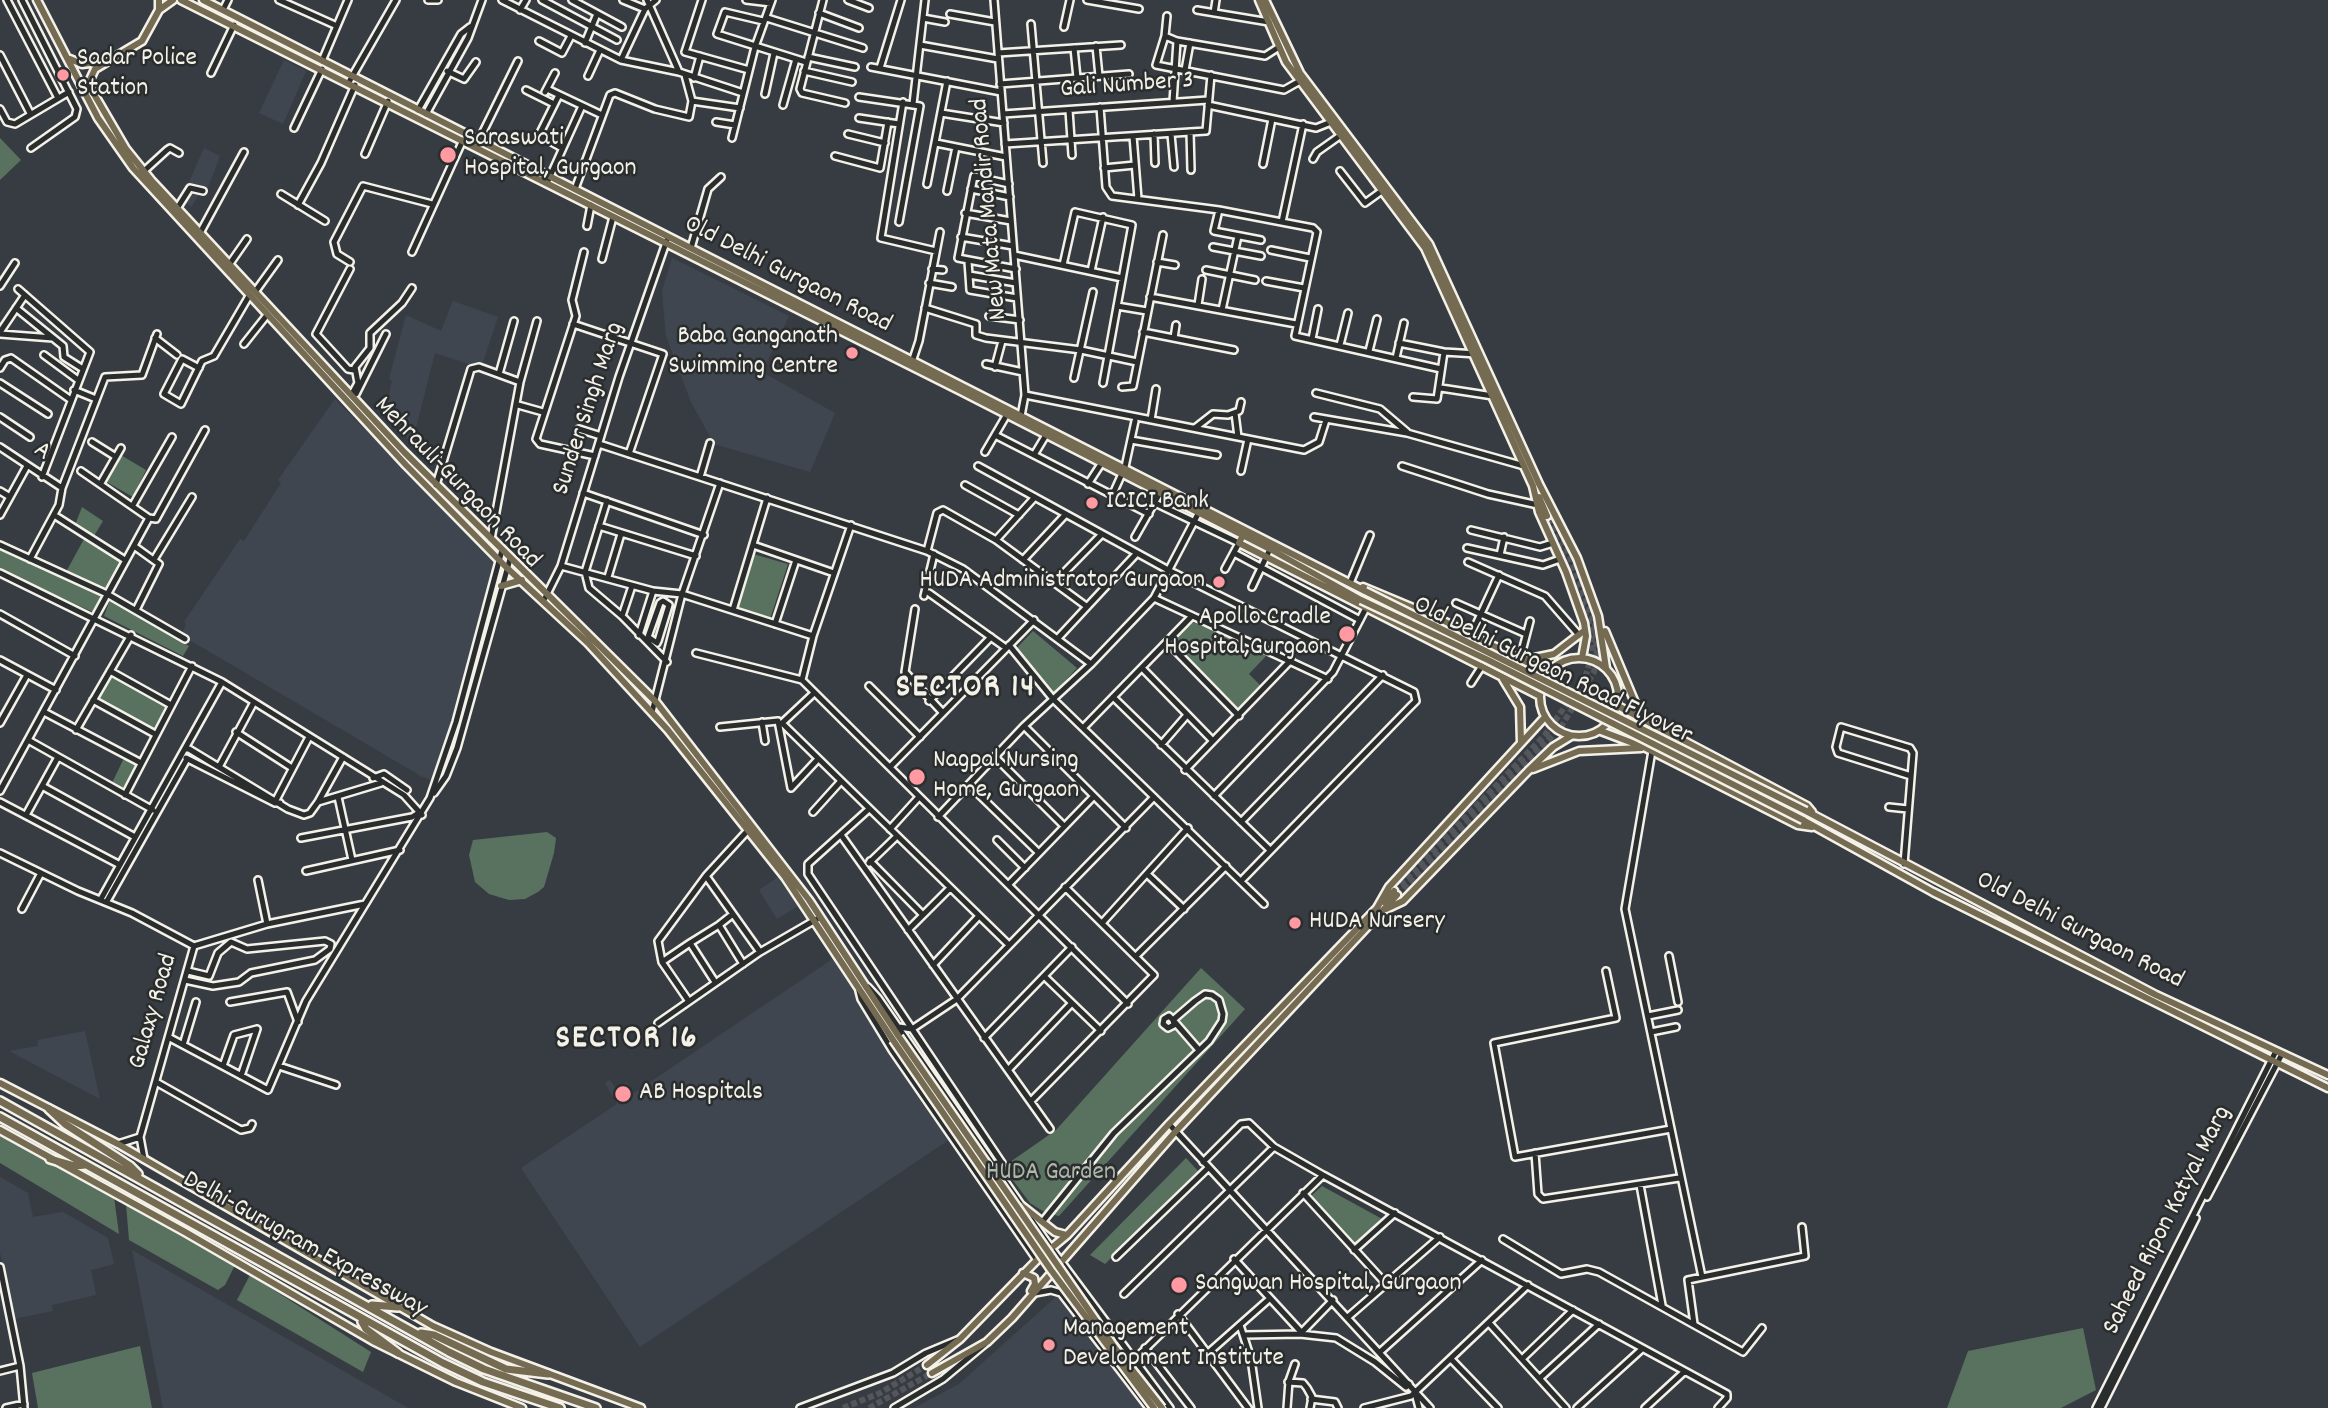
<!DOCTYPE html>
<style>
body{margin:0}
canvas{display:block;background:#373c42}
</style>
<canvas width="2328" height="1408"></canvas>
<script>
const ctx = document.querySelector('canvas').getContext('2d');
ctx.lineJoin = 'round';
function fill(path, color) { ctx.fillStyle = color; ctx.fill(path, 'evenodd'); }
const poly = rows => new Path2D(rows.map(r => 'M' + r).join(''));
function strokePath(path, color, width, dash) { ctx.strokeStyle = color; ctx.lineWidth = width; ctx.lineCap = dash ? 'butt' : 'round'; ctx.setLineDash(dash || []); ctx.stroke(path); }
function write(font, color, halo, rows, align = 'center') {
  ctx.font = font + ' Dekko,sans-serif'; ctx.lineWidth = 5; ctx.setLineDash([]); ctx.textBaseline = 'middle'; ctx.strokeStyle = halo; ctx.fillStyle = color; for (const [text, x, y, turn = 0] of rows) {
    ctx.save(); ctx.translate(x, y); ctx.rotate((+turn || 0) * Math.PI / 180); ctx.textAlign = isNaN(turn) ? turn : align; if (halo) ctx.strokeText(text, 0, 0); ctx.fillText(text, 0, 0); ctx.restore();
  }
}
fill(poly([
 [284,60,306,71,283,124,259,113],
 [204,148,220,156,205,195,200,193,191,207,182,198],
 [672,258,789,316,762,372,835,413,810,472,714,444,691,402,666,336,662,291],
 [453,301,498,317,481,368,435,353,412,444,385,413,392,381,389,379,406,315,441,331],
 [335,399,494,560,456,716,434,781,421,776,181,635,186,625,184,622,240,539,244,541,281,483,278,480],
 [778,877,798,906,777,919,759,890],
 [840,954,959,1133,640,1347,521,1168,617,1104,605,1083,610,1080,618,1092,626,1082,634,1093],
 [85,1031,100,1099,9,1051,38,1046,38,1040],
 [0,1177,28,1193,33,1217,63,1212,108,1238,114,1264,91,1270,96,1295,52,1305,53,1311,13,1319,0,1252],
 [132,1250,408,1408,163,1408],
 [1057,1296,1143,1408,914,1408,959,1384]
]), '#404650');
fill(poly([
 [0,138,21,160,0,180],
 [119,454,146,470,133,497,105,481],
 [82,507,103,521,94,536,75,525],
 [84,539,120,562,106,589,66,572],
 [0,550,101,596,95,613,0,570],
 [753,554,788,564,770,619,735,607],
 [110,600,189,646,183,656,104,616],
 [1189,621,1235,638,1266,656,1249,674,1263,688,1237,714,1172,646],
 [1033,631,1077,668,1052,695,1014,651],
 [111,674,167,705,154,731,96,698],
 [124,758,137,764,124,791,111,785],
 [547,832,556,838,554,853,544,887,538,892,525,899,509,900,489,894,475,882,469,855,473,840],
 [1201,968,1245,1009,1059,1216,1046,1213,1030,1203,1003,1167,1056,1130],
 [0,1136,114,1197,119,1234,0,1163],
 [1186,1158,1198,1171,1105,1264,1090,1255],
 [1322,1186,1384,1220,1354,1246,1311,1196],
 [126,1204,236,1263,225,1285,218,1290,129,1240],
 [250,1275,371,1352,363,1372,237,1300],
 [2083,1328,2096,1390,2061,1408,1947,1408,1968,1351],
 [140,1346,152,1408,38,1408,32,1373]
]), '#59715f');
strokePath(poly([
 [1394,891,1545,735,1585,678,1593,651,1591,628,1547,516],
 [1397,895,1561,727,1594,672,1597,657,1595,623,1559,528],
 [843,1408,880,1393,927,1365],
 [869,1408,932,1373]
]), '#53575b', 6, [6, 3]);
const minor = poly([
 [7,0,58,98],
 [22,0,77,109,75,117,31,148],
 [279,0,337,26],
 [428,0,438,0],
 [502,0,621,60,679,72,743,93],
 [542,0,617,40],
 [572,0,622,27],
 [623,0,645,9],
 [647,0,679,72],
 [702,0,685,52,749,70],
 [746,0,771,3],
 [823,0,800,89,802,93,845,103],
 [848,0,869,8],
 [994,0,1025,395,1021,416],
 [1087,0,1139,9],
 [223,10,228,0],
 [520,10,526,0],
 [1197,10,1269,22],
 [819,13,859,28],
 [1214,13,1216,0],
 [950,14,995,22],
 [1167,16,1165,36,1177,41,1265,56,1279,47],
 [767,18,863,48],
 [923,18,945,22],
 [763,21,725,12,717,34,806,62],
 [1031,24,1043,163],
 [1064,27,1070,0],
 [1165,36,1156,65,1284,90,1300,81],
 [539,41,562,53,571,36],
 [585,43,597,14],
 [920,45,998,59],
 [1096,46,1099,76],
 [1074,48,1077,78],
 [998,53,1121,45],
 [0,55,30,113],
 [808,57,855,67],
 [621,60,645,9,656,0],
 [322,61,348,0],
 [871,67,1001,92],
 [880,68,901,0],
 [1185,70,1190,43],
 [447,71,464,79,476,62],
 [804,71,852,82],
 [211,73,234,25],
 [588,76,600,50],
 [694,78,700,56],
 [349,82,396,0],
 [1000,84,1129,74],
 [547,89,602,115],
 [526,90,554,104],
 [545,92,555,73],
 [765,94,774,53],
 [559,95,539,135,562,148],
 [859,97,920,106,899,222],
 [692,101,740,108],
 [903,102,881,238,936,251],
 [1173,102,1177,41],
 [913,104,925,0],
 [783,105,796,59],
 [1208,105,1316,128,1331,122],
 [1100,107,1106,187,1112,196,1219,210,1313,228,1317,232,1295,336,1441,369],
 [0,109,7,122,15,124,69,92],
 [418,110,461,34,470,27],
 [1069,110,1072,155],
 [941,113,1004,123],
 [426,114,468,38,482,0],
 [1003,114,1208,100],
 [859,118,899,124],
 [716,122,735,125],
 [294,128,322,69],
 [1190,132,1191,170],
 [848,134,885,143],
 [1154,134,1155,163],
 [1171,134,1174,167],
 [1133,136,1138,199],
 [732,138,755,47,772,0],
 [479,140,518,61],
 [936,143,1006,157],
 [1005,144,1206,131,1211,75],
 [365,154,388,101],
 [835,156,880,168,888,122],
 [1313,159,1317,152,1341,135],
 [1263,164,1272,119],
 [1104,168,1135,165],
 [144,171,167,150,170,148,179,153],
 [1340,171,1365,203,1383,190],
 [547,183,582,106],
 [927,184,947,81],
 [1009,184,974,176,958,258,1016,269],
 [575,189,610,95,615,93,655,109,689,117,692,101,685,75],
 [971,189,1010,197],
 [947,191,956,147],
 [281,194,325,221],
 [298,205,321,163,355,85],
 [178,207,190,188,203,191],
 [1219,210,1214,231,1261,240],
 [965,213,1011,221],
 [1282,222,1303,124],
 [587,226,591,205],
 [200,233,244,152],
 [961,237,1013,246],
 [1213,247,1261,256],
 [691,248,708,189,721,177],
 [1271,250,1310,258],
 [412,252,463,140],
 [584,252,572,300,576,316,536,439,540,444,595,456],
 [1014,255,1122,278],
 [602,259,613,217],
 [350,262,337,254,334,242,363,186,432,204],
 [968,262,969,275,1016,283],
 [1157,262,1175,265],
 [229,265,247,239],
 [1063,265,1075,212,1132,225,1103,383],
 [350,269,316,334,348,369,354,370],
 [932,269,943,270],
 [1206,270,1255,280],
 [1091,271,1103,217],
 [969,275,970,290,1017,298],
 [1266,281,1304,288],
 [929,283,952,287],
 [0,286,15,263],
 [18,289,90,352,42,477],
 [255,292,278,260],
 [1150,297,1296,324],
 [1198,305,1202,279],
 [1117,306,1147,311],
 [16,308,63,346,64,357,83,369],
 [925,308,976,324,976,335,986,338,1081,350,1137,362],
 [1222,310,1238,236],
 [989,316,1020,320],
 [573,324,663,354,629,454],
 [0,332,25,295],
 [1143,332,1234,350],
 [0,334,53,338],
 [155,338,177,355],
 [1174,338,1176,325],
 [1312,339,1318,309],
 [1399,343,1444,352,1477,354],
 [244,344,267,315],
 [1340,345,1348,313],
 [1369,351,1377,319],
 [44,355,78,380],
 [1396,358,1404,323],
 [912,362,919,341,940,232],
 [986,364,1023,372],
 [995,367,1002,341],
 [0,368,5,360,11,358,71,400],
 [199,368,182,359,164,394,181,404,202,361,214,356,249,296],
 [499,374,514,321],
 [1074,378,1093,292],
 [0,383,48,414],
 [1122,387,1133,386,1163,235],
 [1441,388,1493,396],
 [74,390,96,399],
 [1316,393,1380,409,1407,432],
 [352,394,358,383,355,367,370,348,370,333,402,303,412,288],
 [356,394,386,334],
 [1025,395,1304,450,1319,442,1326,420],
 [1413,397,1437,399,1444,352],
 [518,405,543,412],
 [1235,413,1238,437],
 [0,417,30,437],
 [1314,417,1407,433,1524,466],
 [1151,420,1156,389],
 [1195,428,1213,414,1228,415,1239,411,1241,402],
 [579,429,601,436],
 [995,435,1149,514],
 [1131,440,1217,455],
 [92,442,116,457],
 [599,444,927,551,963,569,1091,664],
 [0,447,62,488],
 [985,452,1006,416],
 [1034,455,1046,435],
 [978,466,1170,571,1414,692,1416,701,1410,707,1242,880],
 [1402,466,1488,494,1538,505],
 [81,471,149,518,156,519,205,430],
 [1241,471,1248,439],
 [700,477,710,443],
 [101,483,121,448],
 [1088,484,1101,464],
 [436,485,471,369,479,367,520,382],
 [965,485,1019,515],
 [0,491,10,497],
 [583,493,704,535],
 [1112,496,1125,467,1135,421],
 [607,501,585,572,589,588,622,616,667,662],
 [1155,503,1239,543,1225,569],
 [133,505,172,437],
 [0,515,27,466],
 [54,515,125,560],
 [599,526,696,556],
 [1471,530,1540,547,1553,543],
 [1135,537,1160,493],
 [491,539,520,382,537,321],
 [996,540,1035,497],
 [0,545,107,594,185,639],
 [753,545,834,573],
 [134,546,159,564,136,610],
 [1467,548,1543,565,1560,559],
 [927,551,937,513,943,510,996,540,1086,606],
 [1234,553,1360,620],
 [1500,555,1504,537],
 [155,558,192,497],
 [30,559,59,505,62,488,105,377,142,375,157,334],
 [1023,560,1066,514],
 [1468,562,1545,596,1579,635],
 [561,566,653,591,682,594,813,636],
 [0,573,222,682,404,795,422,815],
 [608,577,621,534],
 [1055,582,1102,534],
 [1350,583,1370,535],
 [1252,587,1270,549],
 [929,593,1006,648],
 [924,596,934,554],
 [1154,598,1328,679],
 [544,600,561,566,619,377,668,237],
 [1456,603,1526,634],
 [915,609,905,672,943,713],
 [733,610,767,498],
 [0,614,75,656],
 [622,616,632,586],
 [775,624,796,560],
 [639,635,653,591],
 [1471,635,1499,575],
 [1059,637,1137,553],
 [657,643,648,637,660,603,663,601,669,605,658,641],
 [1168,643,1239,716],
 [1009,645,1053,699,1264,904],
 [696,653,802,680,1128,1004],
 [1520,659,1530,621],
 [0,660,56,690],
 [1143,669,1213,741],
 [110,671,171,705],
 [802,680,813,636,851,525],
 [1471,683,1482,666],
 [869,686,920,737],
 [1113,697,1269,849],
 [93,700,155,734],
 [929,701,991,637],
 [44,712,141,763],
 [652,712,682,594,720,483],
 [762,722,765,741],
 [0,723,27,675],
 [782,723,1009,945],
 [780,725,813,694],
 [1024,726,1126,828],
 [720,727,778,721,791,788,818,759],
 [1083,728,1192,616],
 [76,730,131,635],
 [236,732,292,768],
 [28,740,153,810],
 [1161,745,1187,715],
 [185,749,189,749,288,809,304,815,310,813,318,802,343,757],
 [1652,751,1625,909,1702,1277],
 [186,758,275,803,280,803],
 [996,758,1064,826],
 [219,767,254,702],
 [890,767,1034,620],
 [1185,770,1291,660],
 [373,778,384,774,407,790],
 [969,785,1039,853],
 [42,786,135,837],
 [0,791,149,518],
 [434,793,446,776,457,748,510,559],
 [125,795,192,666],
 [1214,796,1333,672,1366,608],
 [338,797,352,860],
 [276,800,309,737],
 [0,802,120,865],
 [318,802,381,783],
 [1889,807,1908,809],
 [869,809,808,864,808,874,1002,1163],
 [813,812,841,781],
 [26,815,58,757],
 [938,817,1024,726,1091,664,1154,598,1198,514],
 [1241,822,1383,675],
 [890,829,919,797],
 [841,835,1050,1129],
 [301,838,412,817,420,812],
 [997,840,1025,868],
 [0,853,78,891,132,913,194,946],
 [870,861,923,915],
 [869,863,897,836],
 [1904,864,1913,753,1910,748,1841,727,1836,747,1838,753,1911,776],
 [306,871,400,850],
 [1147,874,1184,909],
 [706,876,760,952],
 [258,880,267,924],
 [1009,884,1094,796],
 [101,899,222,682],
 [107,901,187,759],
 [22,909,41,873],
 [1103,922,1188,828],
 [719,925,733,914],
 [908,930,950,888],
 [690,943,715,982],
 [1136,956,1226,866],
 [1669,956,1678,1002],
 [662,962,658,941,706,876,750,828],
 [933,965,979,916],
 [1606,971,1616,1018,1494,1043,1515,1157,1671,1129],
 [1045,977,1101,1031],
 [185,980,213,986,239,982,251,973,315,960,330,949,331,944,325,941,247,949,231,942,218,953,209,976,188,971],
 [868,987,878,998,1051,1248,1170,1408],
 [859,991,861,999,892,1050,1037,1260],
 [688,1000,662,962,690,943,719,925,743,964],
 [230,1002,287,992,298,1022],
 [1648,1016,1678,1010],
 [658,1023,760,952,817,919],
 [899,1027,912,1029,957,999,1154,797],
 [1651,1032,1676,1027],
 [170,1038,268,1090,306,1001,430,798,456,722,502,550],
 [984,1038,1072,947],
 [183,1045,196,1002],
 [223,1066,234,1035,257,1029],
 [279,1066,336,1085],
 [1008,1070,1071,1004],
 [241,1076,257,1029],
 [156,1082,241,1130,250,1128,252,1124],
 [1031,1101,1154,975,1065,887],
 [1169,1124,1430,1408],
 [118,1144,140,1137],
 [1535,1153,1538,1194,1543,1199,1679,1178],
 [144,1159,140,1137,194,946,267,924,365,904],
 [1203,1162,1241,1124,1249,1123,1274,1147,1323,1175,1727,1394,1727,1398,1718,1408],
 [1640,1185,1662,1305],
 [1303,1193,1387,1285],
 [2207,1197,2282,1054],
 [1043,1221,1114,1133,1209,1041,1222,1021,1223,1014,1219,1000,1212,995,1205,994,1195,1001,1173,1020,1174,1025,1168,1028,1163,1024,1164,1019,1169,1016,1173,1020,1199,1050],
 [1503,1239,1561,1274,1587,1269,1599,1272,1743,1352,1762,1328],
 [1354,1250,1395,1213],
 [1116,1257,1208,1168],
 [1234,1259,1302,1333],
 [0,1267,20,1366,24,1408],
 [1035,1293,1051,1290,1061,1293,1149,1408],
 [1124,1294,1274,1147],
 [1178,1314,1248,1408],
 [1348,1317,1440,1237],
 [1489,1323,1566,1408],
 [1694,1324,1688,1280,1805,1256,1802,1227],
 [1240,1325,1251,1359,1258,1408],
 [1301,1333,1333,1300],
 [1245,1335,1300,1334,1336,1338,1375,1362,1406,1387,1409,1384],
 [1145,1348,1191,1408],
 [1380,1352,1482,1260],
 [1207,1354,1268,1300],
 [1451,1359,1498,1408],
 [1522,1359,1573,1310],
 [1133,1361,1323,1175],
 [0,1371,20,1366],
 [1540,1378,1599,1324],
 [1288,1382,1303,1383,1307,1388,1312,1397,1310,1408],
 [1415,1393,1419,1408],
 [1311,1399,1335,1402,1338,1408],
 [6,1408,24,1404],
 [800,1408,893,1373,926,1353,957,1340],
 [894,1408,943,1379,985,1344],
 [1287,1408,1289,1381,1295,1364],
 [1364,1408,1411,1396,1528,1285],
 [1577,1408,1642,1349],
 [1645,1408,1684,1372],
 [2096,1408,2276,1051],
 [2101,1408,2196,1218]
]);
const major = poly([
 [37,0,98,118,133,168,406,465,506,567,588,643,668,730,785,877,893,1040],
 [159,0,159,10,142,41,95,69,88,84,126,149,151,180,404,452,656,702,809,900,899,1037],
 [181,0,959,390,1270,549,1361,600],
 [203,0,1365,591],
 [1259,0,1286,62,1425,248,1533,486,1539,512,1566,572,1584,623,1586,636,1582,658],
 [1265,0,1300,73,1429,244,1539,484,1577,558,1598,616,1606,668],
 [159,10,173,0],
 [70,59,82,64,105,61],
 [1539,497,1547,516],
 [1244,533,1239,543,1540,696],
 [501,586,522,580],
 [1363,587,1437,618,1548,673],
 [1605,631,1641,717],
 '1540 697a39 39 0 1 1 78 0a39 39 0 1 1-78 0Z',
 [1525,660,1554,654,1585,630],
 [1503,679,1520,707,1521,743],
 [1618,706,1807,806,1812,812],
 [1601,731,1646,748,1798,825,1812,827],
 [1533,769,1579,751,1641,748],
 [1806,811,2156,995,2328,1075],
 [1803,820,1933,892,2328,1088],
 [1384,902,1394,891],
 [1386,909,1403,901,1528,771,1553,747,1571,736],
 [0,1083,118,1144,433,1326,491,1352,641,1408],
 [0,1130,185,1232,373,1341,456,1382,522,1408],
 [1022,1206,1055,1232,1066,1235],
 [1023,1273,1034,1278,1035,1284,1031,1291],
 [927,1365,960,1339,1037,1260,1067,1235,1169,1124,1377,908,1389,887,1545,717],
 [932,1373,987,1342,1012,1318,1176,1131,1397,895]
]);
const highway = poly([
 [0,1101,449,1352,484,1369,596,1408],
 [49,1109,65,1124,130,1166,138,1174],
 [0,1117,443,1363,483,1382,560,1408],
 [50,1159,75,1166,85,1165],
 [372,1305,398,1307],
 [362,1322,366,1329,398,1353],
 [421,1333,434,1335,506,1369,548,1374]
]);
strokePath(minor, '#f4f1e8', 10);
strokePath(major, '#f4f1e8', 11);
strokePath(highway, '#f4f1e8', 12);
strokePath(minor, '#2a2d2e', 5);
strokePath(major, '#746b52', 6);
strokePath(highway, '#746b52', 7);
const majorBridge = poly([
 [1365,591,1806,811],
 [1361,600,1488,660,1803,820],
 [899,1037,1115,1348,1162,1408],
 [893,1040,1051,1270,1154,1408]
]);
strokePath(majorBridge, '#f4f1e8', 11, []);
strokePath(majorBridge, '#746b52', 6);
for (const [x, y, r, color] of [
 [63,75,7,"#ff9aa2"],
 [448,155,9,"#ff9aa2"],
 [852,353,7,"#ff9aa2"],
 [1092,503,7,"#ff9aa2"],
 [1219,582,7,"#ff9aa2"],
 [1347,634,9,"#ff9aa2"],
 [917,777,9,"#ff9aa2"],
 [1295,923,7,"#ff9aa2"],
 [623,1094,9,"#ff9aa2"],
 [1179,1285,9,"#ff9aa2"],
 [1049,1345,7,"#ff9aa2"]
]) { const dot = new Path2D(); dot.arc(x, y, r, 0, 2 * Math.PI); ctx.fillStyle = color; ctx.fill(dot); strokePath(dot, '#2a2d2e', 2.5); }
write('26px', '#f4f1e8', '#2a2d2e', [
 ["Sadar Police",77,60],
 ["Station",77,90],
 ["Saraswati",464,140],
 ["Hospital, Gurgaon",464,170],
 ["Baba Ganganath",838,338,"right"],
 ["Swimming Centre",838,368,"right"],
 ["ICICI Bank",1106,503],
 ["HUDA Administrator Gurgaon",1205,582,"right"],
 ["Apollo Cradle",1331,619,"right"],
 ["Hospital,Gurgaon",1331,649,"right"],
 ["Nagpal Nursing",933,762],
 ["Home, Gurgaon",933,792],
 ["HUDA Nursery",1309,923],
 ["AB Hospitals",639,1094],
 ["Sangwan Hospital, Gurgaon",1195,1285],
 ["Management",1063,1330],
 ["Development Institute",1063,1360]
], 'left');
write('26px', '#f4f1e8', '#2a2d2e', [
 ["Gali Number 3",1127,87,-4],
 ["New Mata Mandir Road",991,209,-95],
 ["Old Delhi Gurgaon Road",787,276,27],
 ["Sunder Singh Marg",590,409,-72],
 ["A",41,453,35],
 ["Mehrauli-Gurgaon Road",456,484,46],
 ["Old Delhi Gurgaon Road Flyover",1552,672,26],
 ["Old Delhi Gurgaon Road",2079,932,27],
 ["Galaxy Road",155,1012,-74],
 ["Saheed Ripon Katyal Marg",2169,1221,-63],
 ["Delhi-Gurugram Expressway",304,1246,29]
]);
write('26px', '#aeb7aa', '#2a2d2e', [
 ["HUDA Garden",1051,1174]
]);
ctx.letterSpacing = '2px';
write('bold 33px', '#f4f1e8', '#2a2d2e', [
 ["SECTOR 14",966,690],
 ["SECTOR 16",627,1041]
]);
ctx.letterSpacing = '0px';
</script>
